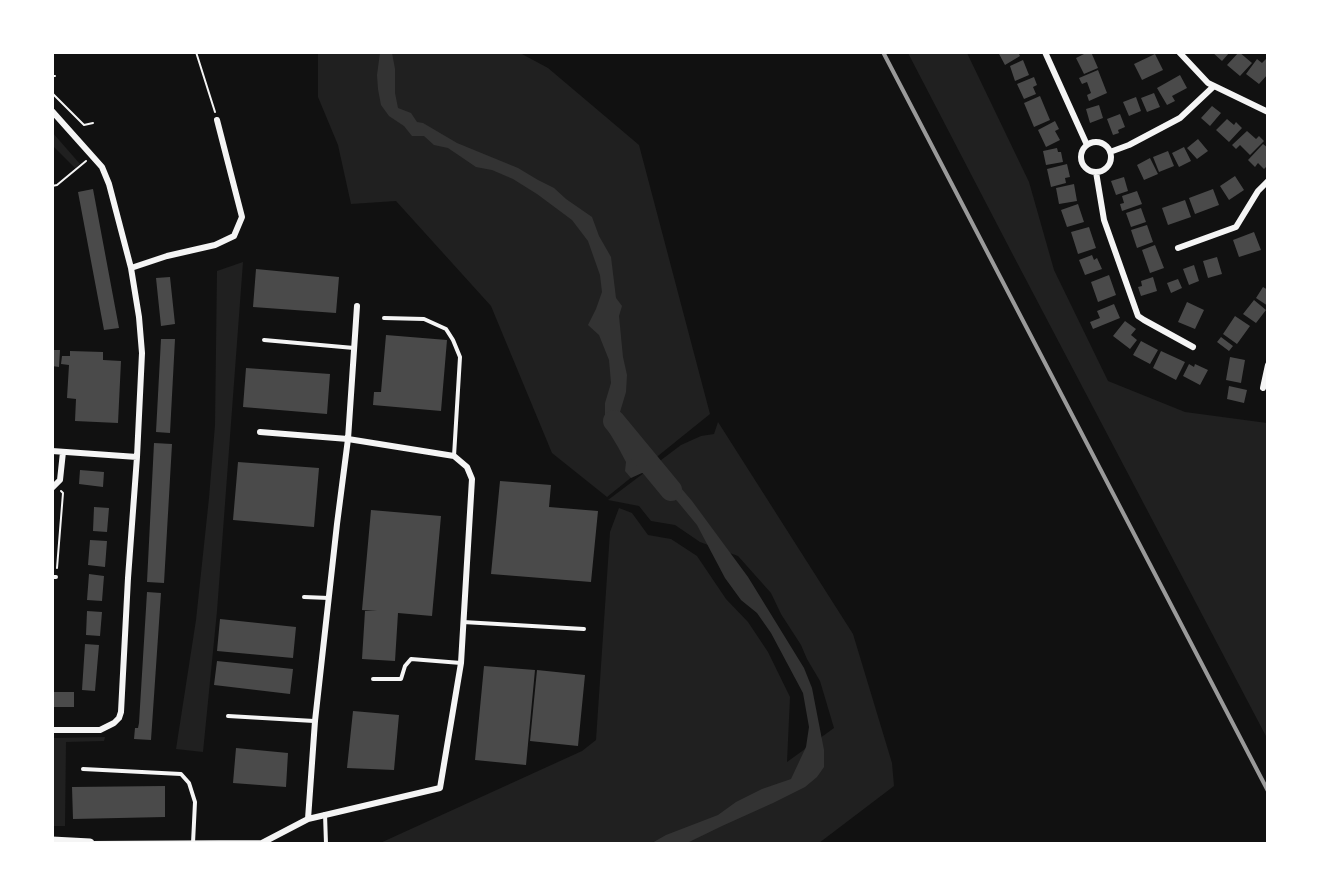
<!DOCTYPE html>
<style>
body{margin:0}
#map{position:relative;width:1320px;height:896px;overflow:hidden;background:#111;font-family:"Asap Condensed",sans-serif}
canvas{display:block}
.frame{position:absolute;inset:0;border:54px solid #fff;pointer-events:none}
</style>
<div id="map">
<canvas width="1320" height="896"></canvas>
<div class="frame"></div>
</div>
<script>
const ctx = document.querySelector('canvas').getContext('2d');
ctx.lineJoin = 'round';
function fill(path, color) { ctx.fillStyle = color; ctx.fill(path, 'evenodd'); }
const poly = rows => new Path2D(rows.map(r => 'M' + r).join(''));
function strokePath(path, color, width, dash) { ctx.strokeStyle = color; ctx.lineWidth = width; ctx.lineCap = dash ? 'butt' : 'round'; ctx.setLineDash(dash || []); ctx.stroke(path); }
fill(poly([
 [318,53,520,53,548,68,639,145,710,414,607,497,552,453,491,306,396,201,351,204,338,145,318,97],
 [908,53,967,53,1029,182,1054,270,1108,381,1185,412,1267,423,1267,738,1012,253],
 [52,132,80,164,75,168,53,146],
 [243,262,217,611,203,752,176,749,196,620,209,498,215,425,217,271],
 [718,422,853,634,892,763,894,786,819,843,378,844,582,751,596,740,610,532,619,508,632,513,648,535,671,539,697,556,726,599,748,622,768,652,790,697,787,762,834,728,820,681,807,659,801,645,781,614,771,593,738,556,700,542,675,525,651,521,639,506,608,500,681,445,701,436,714,434],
 [105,737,104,741,66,742,65,826,53,826,53,738]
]), '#202020');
fill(poly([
 [380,53,392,53,395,69,395,93,398,108,411,113,417,122,423,123,457,143,518,168,538,180,554,188,566,199,592,217,599,236,611,257,616,298,622,306,619,316,623,357,627,375,626,392,620,412,629,431,637,456,641,463,669,474,692,501,748,577,804,668,812,688,824,750,824,767,817,777,805,787,773,803,722,826,687,843,652,843,666,835,718,815,736,802,762,789,791,779,806,747,809,727,803,693,771,633,757,613,741,600,725,578,697,525,678,502,654,477,642,473,631,478,625,471,626,462,618,447,609,432,605,419,605,403,611,383,609,360,599,335,588,325,596,309,602,292,600,275,588,241,572,220,537,194,513,179,492,170,476,167,448,148,434,145,424,136,412,136,404,126,389,116,381,105,378,89,377,75]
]), '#333');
strokePath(poly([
 [614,421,671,490]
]), '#333', 22);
fill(poly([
 [998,52,1018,52,1020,56,1005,65],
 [1088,52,1091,52,1098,68,1084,74,1076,58],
 [1212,52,1230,52,1222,61],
 [1239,52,1252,63,1240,76,1227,65],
 [1155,54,1163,70,1142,80,1134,64],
 [1257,59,1262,63,1266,59,1268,60,1268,74,1259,84,1246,74],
 [1023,60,1029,75,1015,81,1010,66],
 [1098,70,1107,93,1089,101,1087,95,1091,93,1087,82,1082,84,1079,78],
 [1180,75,1187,88,1172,96,1175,101,1167,105,1157,88],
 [1034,77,1037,85,1033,87,1036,94,1024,99,1017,84],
 [1154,93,1160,107,1147,112,1141,98],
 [1040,96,1050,120,1034,127,1024,103],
 [1136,97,1141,111,1129,116,1123,102],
 [1099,105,1103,118,1090,123,1086,109],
 [1212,106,1221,113,1210,126,1201,118],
 [1120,114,1125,127,1118,130,1119,133,1113,135,1107,119],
 [1227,119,1234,125,1236,122,1242,128,1229,142,1216,130],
 [1055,121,1059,129,1055,131,1060,140,1046,147,1038,130],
 [1247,131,1256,139,1259,136,1264,141,1250,155,1240,145,1236,149,1232,145],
 [1198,139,1208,151,1197,159,1187,148],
 [1263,144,1268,148,1268,165,1264,169,1258,163,1255,167,1248,160],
 [1184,147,1191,161,1179,167,1172,153],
 [1057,148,1058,152,1061,152,1063,162,1046,165,1043,151],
 [1168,151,1174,166,1159,172,1153,157],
 [1150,158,1158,174,1144,180,1137,165],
 [1067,164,1070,177,1065,178,1066,183,1051,187,1047,169],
 [1235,176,1244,190,1229,200,1220,186],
 [1124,177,1128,191,1116,195,1111,181],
 [1074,184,1077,201,1059,204,1056,188],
 [93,189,119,328,104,330,78,192],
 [1213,189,1219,205,1195,214,1189,198],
 [1137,191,1142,204,1122,211,1120,204,1124,203,1122,196],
 [1185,200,1191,217,1168,225,1162,208],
 [1078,204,1084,222,1067,227,1061,210],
 [1141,208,1146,222,1131,227,1126,213],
 [1147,225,1153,242,1137,248,1131,230],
 [1089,227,1096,248,1078,254,1071,232],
 [1254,232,1261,250,1239,257,1233,240],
 [1155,245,1164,268,1150,273,1142,250],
 [1092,255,1094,260,1097,258,1102,269,1085,275,1079,260],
 [1217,257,1222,274,1208,278,1203,261],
 [1194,265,1199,281,1189,285,1183,269],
 [256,269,339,277,336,313,253,307],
 [1109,275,1116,295,1098,302,1091,282],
 [170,277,175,324,161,326,156,278],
 [1153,277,1157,291,1141,296,1138,287,1142,286,1141,281],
 [1178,279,1182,288,1171,293,1167,283],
 [1263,287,1268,290,1268,306,1256,298],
 [1254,300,1266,310,1256,323,1243,314],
 [1187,302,1204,310,1195,329,1178,322],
 [1114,304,1120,318,1093,329,1090,322,1100,318,1097,311],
 [1235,316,1250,326,1237,344,1223,334],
 [1125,321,1136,329,1131,335,1137,340,1130,349,1113,336],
 [386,335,447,340,441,411,373,405,374,392,381,392],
 [1221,337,1233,346,1229,351,1217,342],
 [161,339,175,339,170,433,156,432],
 [1141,341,1158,350,1150,364,1133,355],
 [52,350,60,350,59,367,52,366],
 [70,351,103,352,103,360,121,361,118,423,75,421,76,399,67,398,69,365,61,364,62,356,70,356],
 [1161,351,1185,362,1176,380,1153,368],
 [1230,357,1245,360,1241,383,1226,380],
 [1189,364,1194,367,1195,364,1208,370,1200,385,1183,376],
 [246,368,330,374,327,414,243,407],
 [1229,386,1247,390,1244,403,1227,399],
 [154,443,172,444,164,583,147,582],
 [238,462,319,468,314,527,233,520],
 [80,470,104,472,103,487,79,484],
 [500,481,551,485,549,507,598,511,591,582,491,574],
 [94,507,109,508,107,532,93,531],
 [371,510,441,516,432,616,398,613,395,661,362,659,365,611,377,611,362,610],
 [90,540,107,541,105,567,88,565],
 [89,574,104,576,102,601,87,600],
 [147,592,161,593,151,740,134,739,135,728,138,728,139,723],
 [87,611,102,612,100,636,86,635],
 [220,619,296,627,293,658,217,651],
 [85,644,99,645,95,691,82,690],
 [217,661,293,669,290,694,214,685],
 [484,666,535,670,526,765,475,760],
 [537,670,585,675,578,746,530,741],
 [52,692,74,692,74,707,52,707],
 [353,711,399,715,394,770,347,768],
 [236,748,288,753,286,787,233,783],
 [165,786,165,817,73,819,72,787]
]), '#4a4a4a');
strokePath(poly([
 [196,52,215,112],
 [52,76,55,76],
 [52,93,84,125,93,123],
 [52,186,57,185,86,161],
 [57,568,63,493,61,491]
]), '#f5f5f5', 2);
strokePath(poly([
 [384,318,424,319,446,329,453,340,460,357,454,456],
 [264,340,354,348],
 [52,577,56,577],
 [304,597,329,598],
 [463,622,584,629],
 [373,679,401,679,405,666,411,659,461,663],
 [228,716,314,721],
 [83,769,181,774,189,783,195,802,193,843],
 [325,814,326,844]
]), '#f5f5f5', 4);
strokePath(poly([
 [1045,52,1087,145],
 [1179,52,1208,83,1268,112],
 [52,111,102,167,109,184,131,268,139,317,142,353,137,457,128,578,121,712,119,718,114,723,100,730,52,730],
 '1081 157a15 15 0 1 1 30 0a15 15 0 1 1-30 0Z',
 [1110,152,1129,145,1180,118,1214,86],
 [1096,172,1104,220,1138,316,1144,320,1193,347],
 [1178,248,1236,227,1258,191,1268,181],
 [131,268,167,256,215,245,234,236,242,217,217,120],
 [1263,388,1268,365],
 [260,432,348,439,454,456,467,467,472,479,461,663,440,788,308,819],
 [52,451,137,457],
 [52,488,60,480,63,452],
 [90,844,262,843,308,819,315,721,337,524,348,439,357,306]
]), '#f5f5f5', 6);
strokePath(poly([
 [52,841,90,843]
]), '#f5f5f5', 9);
strokePath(poly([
 [883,52,1268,791]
]), '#9a9a9a', 4);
</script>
